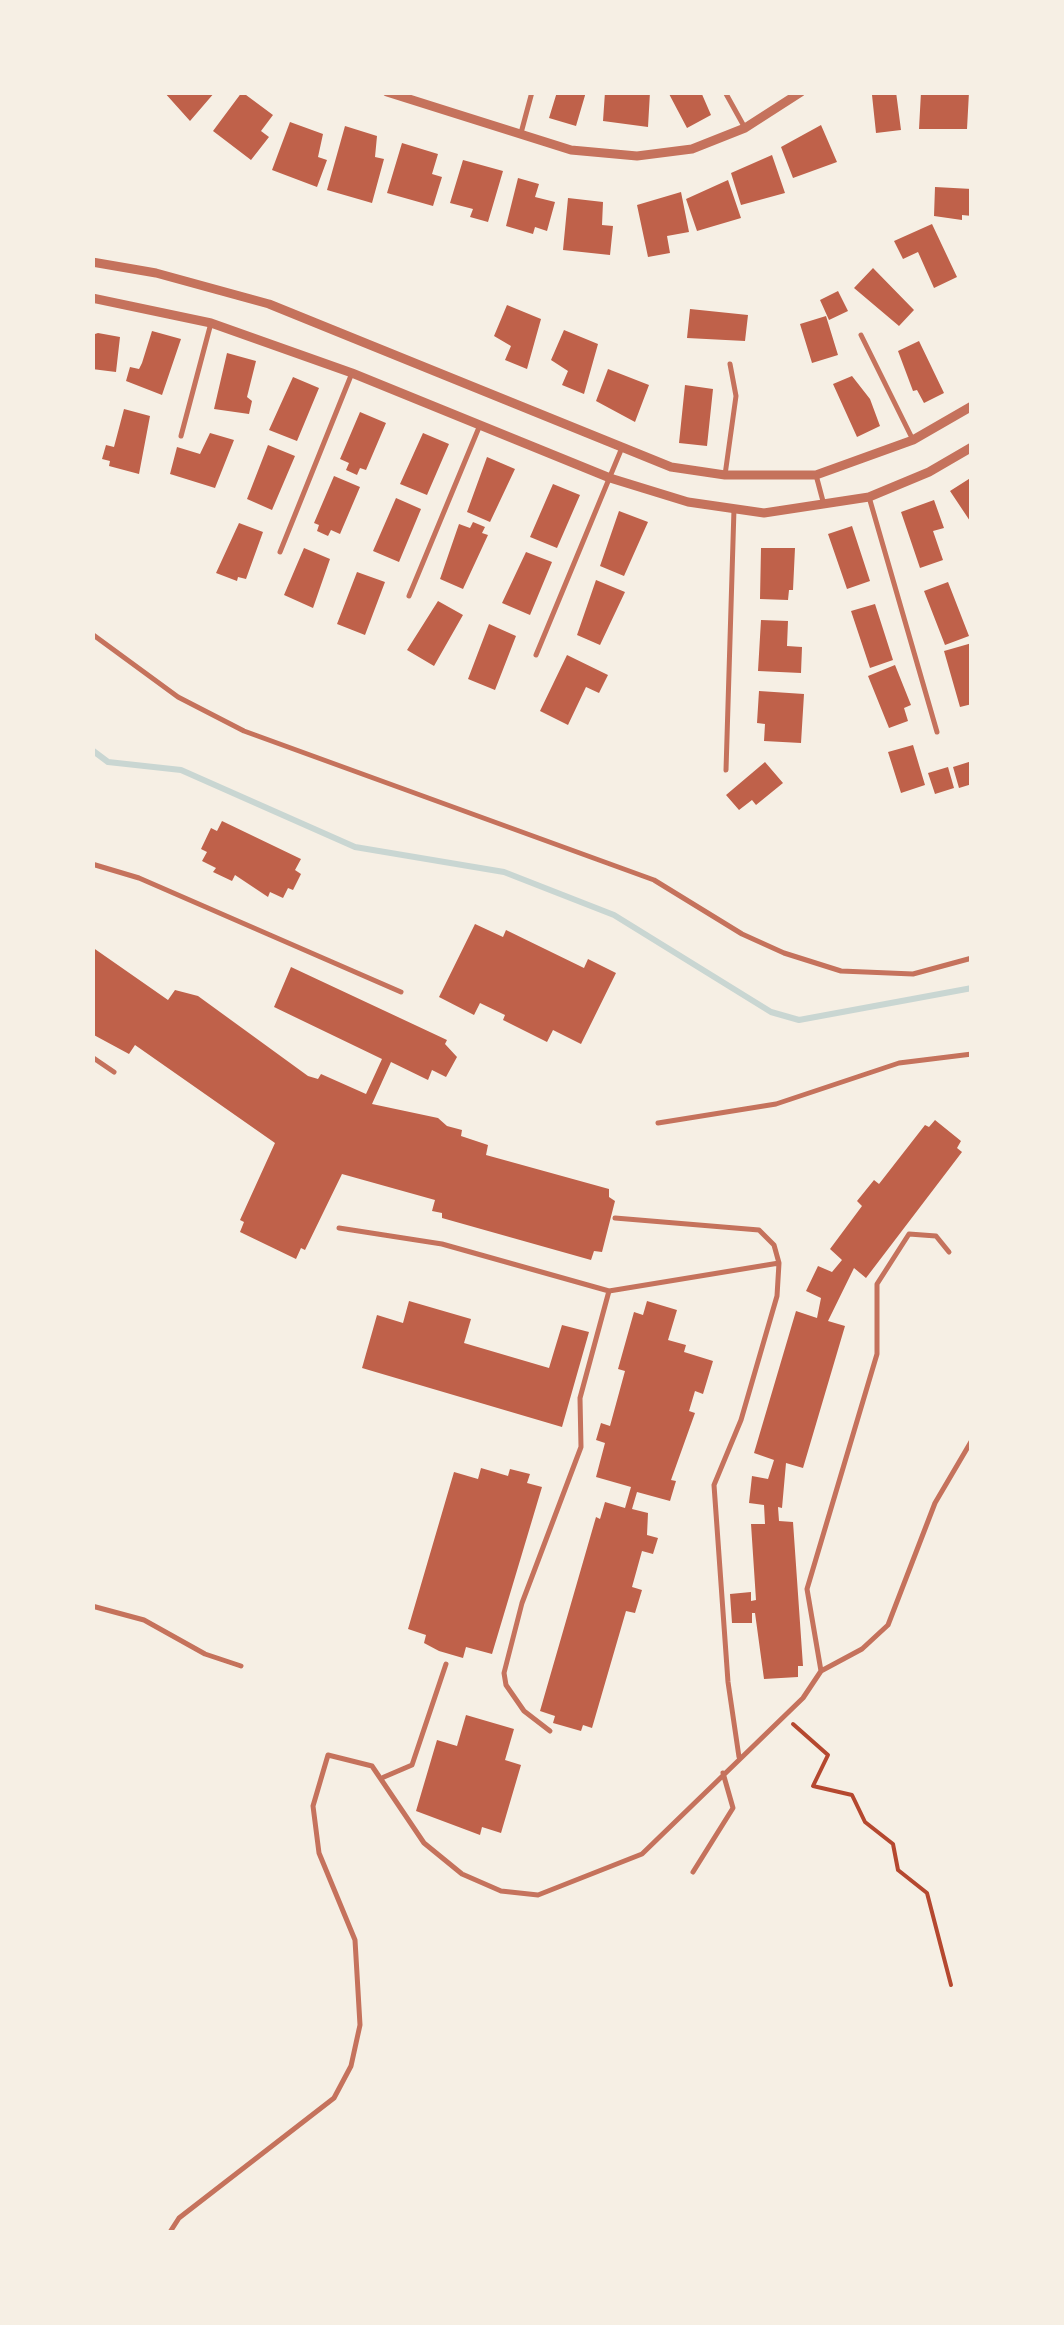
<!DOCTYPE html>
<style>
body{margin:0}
#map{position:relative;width:1064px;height:2325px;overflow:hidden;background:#f6efe4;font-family:Quicksand,sans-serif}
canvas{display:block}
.frame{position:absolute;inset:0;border:95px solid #f6efe4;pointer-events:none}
</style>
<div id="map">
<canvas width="1064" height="2325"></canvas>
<div class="frame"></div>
</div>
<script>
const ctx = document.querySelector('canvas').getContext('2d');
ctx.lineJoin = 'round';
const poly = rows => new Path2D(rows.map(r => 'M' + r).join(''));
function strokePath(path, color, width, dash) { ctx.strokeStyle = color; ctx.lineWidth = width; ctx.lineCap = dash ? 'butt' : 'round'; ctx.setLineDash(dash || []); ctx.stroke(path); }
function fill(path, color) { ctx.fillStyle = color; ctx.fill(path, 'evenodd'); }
strokePath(poly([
 [92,750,108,762,181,770,355,847,504,872,614,915,771,1012,799,1020,972,988]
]), '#c9d6d2', 6);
fill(poly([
 [164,92,215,92,190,121],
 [242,92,273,115,261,131,269,137,251,160,213,131],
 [557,92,586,92,576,126,549,118],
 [605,92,650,92,648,127,603,121],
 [668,92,701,92,711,115,687,128],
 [896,92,901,130,876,133,872,95],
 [921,92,969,92,967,129,919,129],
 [290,122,323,134,318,157,327,160,317,187,272,170],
 [821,125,837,162,793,178,781,147],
 [345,126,377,136,375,157,384,159,372,203,327,190],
 [402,143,438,154,432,174,442,177,433,206,387,193],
 [772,155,785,193,741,205,731,173],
 [463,160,503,171,488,222,470,217,473,209,450,203],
 [518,178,539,184,535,197,555,202,547,231,535,227,533,234,506,226],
 [728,180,741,218,697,231,686,199],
 [935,187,972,189,972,216,962,215,962,220,934,216],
 [681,192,689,232,667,236,670,253,648,257,637,205],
 [568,198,603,202,602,225,613,226,610,255,563,250],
 [932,224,957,277,934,288,918,252,903,259,894,241],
 [873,268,914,310,899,326,854,288],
 [838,291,848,311,829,320,820,300],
 [507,305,541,319,527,369,505,360,511,346,494,336],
 [690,309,748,315,745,341,687,338],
 [826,316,838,355,812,363,800,324],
 [564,330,598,344,584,394,562,385,568,371,551,360],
 [152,331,181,339,162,395,126,381,130,367,139,369,142,363],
 [98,333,120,337,116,372,92,369,92,335],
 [919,341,944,393,924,403,917,390,913,391,898,351],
 [227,353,256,361,247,397,252,401,249,414,214,409],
 [608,369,649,385,635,422,596,401],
 [852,376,870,399,880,426,857,437,833,384],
 [293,377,319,388,297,441,269,430],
 [685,385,713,389,707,446,679,443],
 [124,409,150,416,139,474,109,466,110,461,102,459,106,445,114,447],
 [360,412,386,423,366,470,360,468,357,475,346,470,349,463,340,459],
 [210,433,234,440,215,488,170,474,177,447,200,454],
 [423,433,449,444,427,495,400,484],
 [268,445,295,456,272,510,247,499],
 [487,457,515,469,490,522,467,512],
 [334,476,360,487,340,534,331,530,328,536,317,531,319,525,314,523],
 [972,477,972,524,950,491],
 [553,484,580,495,557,548,530,537],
 [396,498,421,509,399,562,373,551],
 [934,500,944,528,933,531,943,560,920,568,901,512],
 [619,511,648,522,624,576,600,566],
 [473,522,485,527,482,533,488,535,463,589,440,579,459,524,470,528],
 [239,523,263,532,246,579,238,577,237,581,216,573],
 [852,526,870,581,847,589,828,534],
 [304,548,330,559,313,608,284,595],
 [761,548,795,548,793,590,789,590,788,600,760,599],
 [526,552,552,562,530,615,502,603],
 [357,572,385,582,365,635,337,624],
 [596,580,625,592,600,645,577,635],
 [948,582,969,636,945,645,924,591],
 [438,601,463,615,434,666,407,650],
 [875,604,893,660,870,668,851,611],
 [761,620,788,621,787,646,802,647,801,673,758,671],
 [489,624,516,636,495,690,468,679],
 [972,643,972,704,960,707,944,651],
 [567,655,608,675,599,693,586,687,568,725,540,711],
 [895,665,911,705,904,708,908,721,889,728,868,676],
 [759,691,804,694,801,743,764,741,765,724,757,723],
 [913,745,925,785,901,793,888,752],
 [972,761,972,784,959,788,953,767],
 [765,762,783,783,756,805,752,800,739,810,726,795],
 [948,767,954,788,935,794,928,773],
 [222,821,301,859,295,870,301,874,293,890,288,888,283,898,270,892,268,897,235,875,232,881,213,872,216,868,202,861,207,852,201,849,211,828,217,831],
 [475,924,503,937,506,930,584,968,588,959,616,973,581,1044,553,1030,547,1042,503,1020,505,1015,480,1003,474,1015,439,997],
 [92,947,168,1000,175,990,198,996,308,1076,318,1079,321,1074,366,1094,382,1059,274,1007,291,967,447,1040,445,1044,457,1057,446,1077,432,1070,428,1080,391,1062,372,1104,438,1118,447,1126,462,1130,461,1136,488,1145,486,1155,609,1189,609,1197,615,1201,602,1252,594,1251,591,1260,442,1218,442,1213,432,1211,435,1200,342,1174,305,1250,301,1248,296,1259,240,1232,244,1222,240,1220,275,1143,135,1045,129,1054,92,1034],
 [935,1120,961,1141,957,1148,962,1152,866,1278,854,1268,828,1321,845,1326,803,1468,786,1463,782,1508,778,1507,779,1521,793,1522,803,1666,798,1666,798,1677,764,1679,755,1613,752,1613,752,1623,732,1623,730,1594,751,1592,751,1601,756,1600,751,1524,765,1524,764,1505,749,1503,752,1476,768,1479,774,1460,754,1453,796,1311,817,1318,821,1298,806,1291,818,1266,832,1272,842,1260,830,1249,862,1206,857,1201,874,1180,879,1184,925,1125,929,1127],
 [409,1301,471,1319,464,1343,549,1368,562,1325,589,1332,562,1427,362,1368,377,1315,403,1323],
 [647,1301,677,1310,668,1340,686,1345,684,1352,713,1361,703,1394,695,1391,689,1411,695,1413,671,1480,676,1481,670,1501,637,1492,632,1509,648,1513,647,1535,658,1538,653,1554,642,1551,632,1587,642,1590,635,1613,626,1611,592,1728,583,1725,581,1731,553,1723,555,1716,540,1711,596,1517,600,1519,605,1502,625,1508,631,1487,596,1477,605,1443,596,1440,601,1423,610,1426,625,1371,618,1369,634,1312,643,1315],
 [481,1468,508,1476,510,1469,530,1474,527,1483,542,1487,492,1654,466,1647,463,1658,439,1651,424,1643,426,1635,408,1629,454,1472,478,1479],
 [466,1715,514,1729,505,1760,521,1765,501,1833,482,1827,480,1835,416,1811,437,1740,457,1746]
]), '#bf614a');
strokePath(poly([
 [793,1724,828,1755,813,1786,852,1795,865,1822,893,1844,898,1870,927,1893,951,1985]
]), '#b5482f', 4);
strokePath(poly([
 [725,92,745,128],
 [521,133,532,92],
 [861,335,913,440],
 [181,436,211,323],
 [725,475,736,396,730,364],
 [816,475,824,505],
 [869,497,937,732],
 [280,552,352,373],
 [409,596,480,425],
 [92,634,178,697,244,731,654,880,742,934,784,953,841,971,913,974,972,958],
 [536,655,621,450],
 [726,770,734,509],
 [92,864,139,878,401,992],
 [92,1057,114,1072],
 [658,1123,776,1104,899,1063,972,1054],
 [615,1218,759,1230,774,1245,779,1263,777,1296,741,1420,714,1485,728,1682,739,1757],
 [339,1228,442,1244,609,1291],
 [92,1606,144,1620,205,1654,241,1666],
 [821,1671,862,1649,888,1625,935,1503,972,1440],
 [550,1731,524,1711,506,1685,504,1673,522,1603,581,1447,580,1398,609,1291,779,1263],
 [384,1777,412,1765,446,1664],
 [693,1872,733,1808,723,1773],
 [170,2232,179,2218,334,2098,351,2066,360,2025,355,1940,319,1853,313,1806,328,1755,372,1766,424,1843,462,1874,501,1891,538,1895,642,1854,803,1698,821,1671,807,1589,877,1354,877,1284,909,1234,936,1236,949,1252]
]), '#c5725c', 5);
strokePath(poly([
 [387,92,571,150,637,156,692,149,745,128,801,92],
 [92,262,156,273,269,304,671,467,725,475,816,475,913,440,972,406],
 [92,298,211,323,352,373,610,478,688,502,764,513,869,497,929,472,972,447]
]), '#c5725c', 9);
</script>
